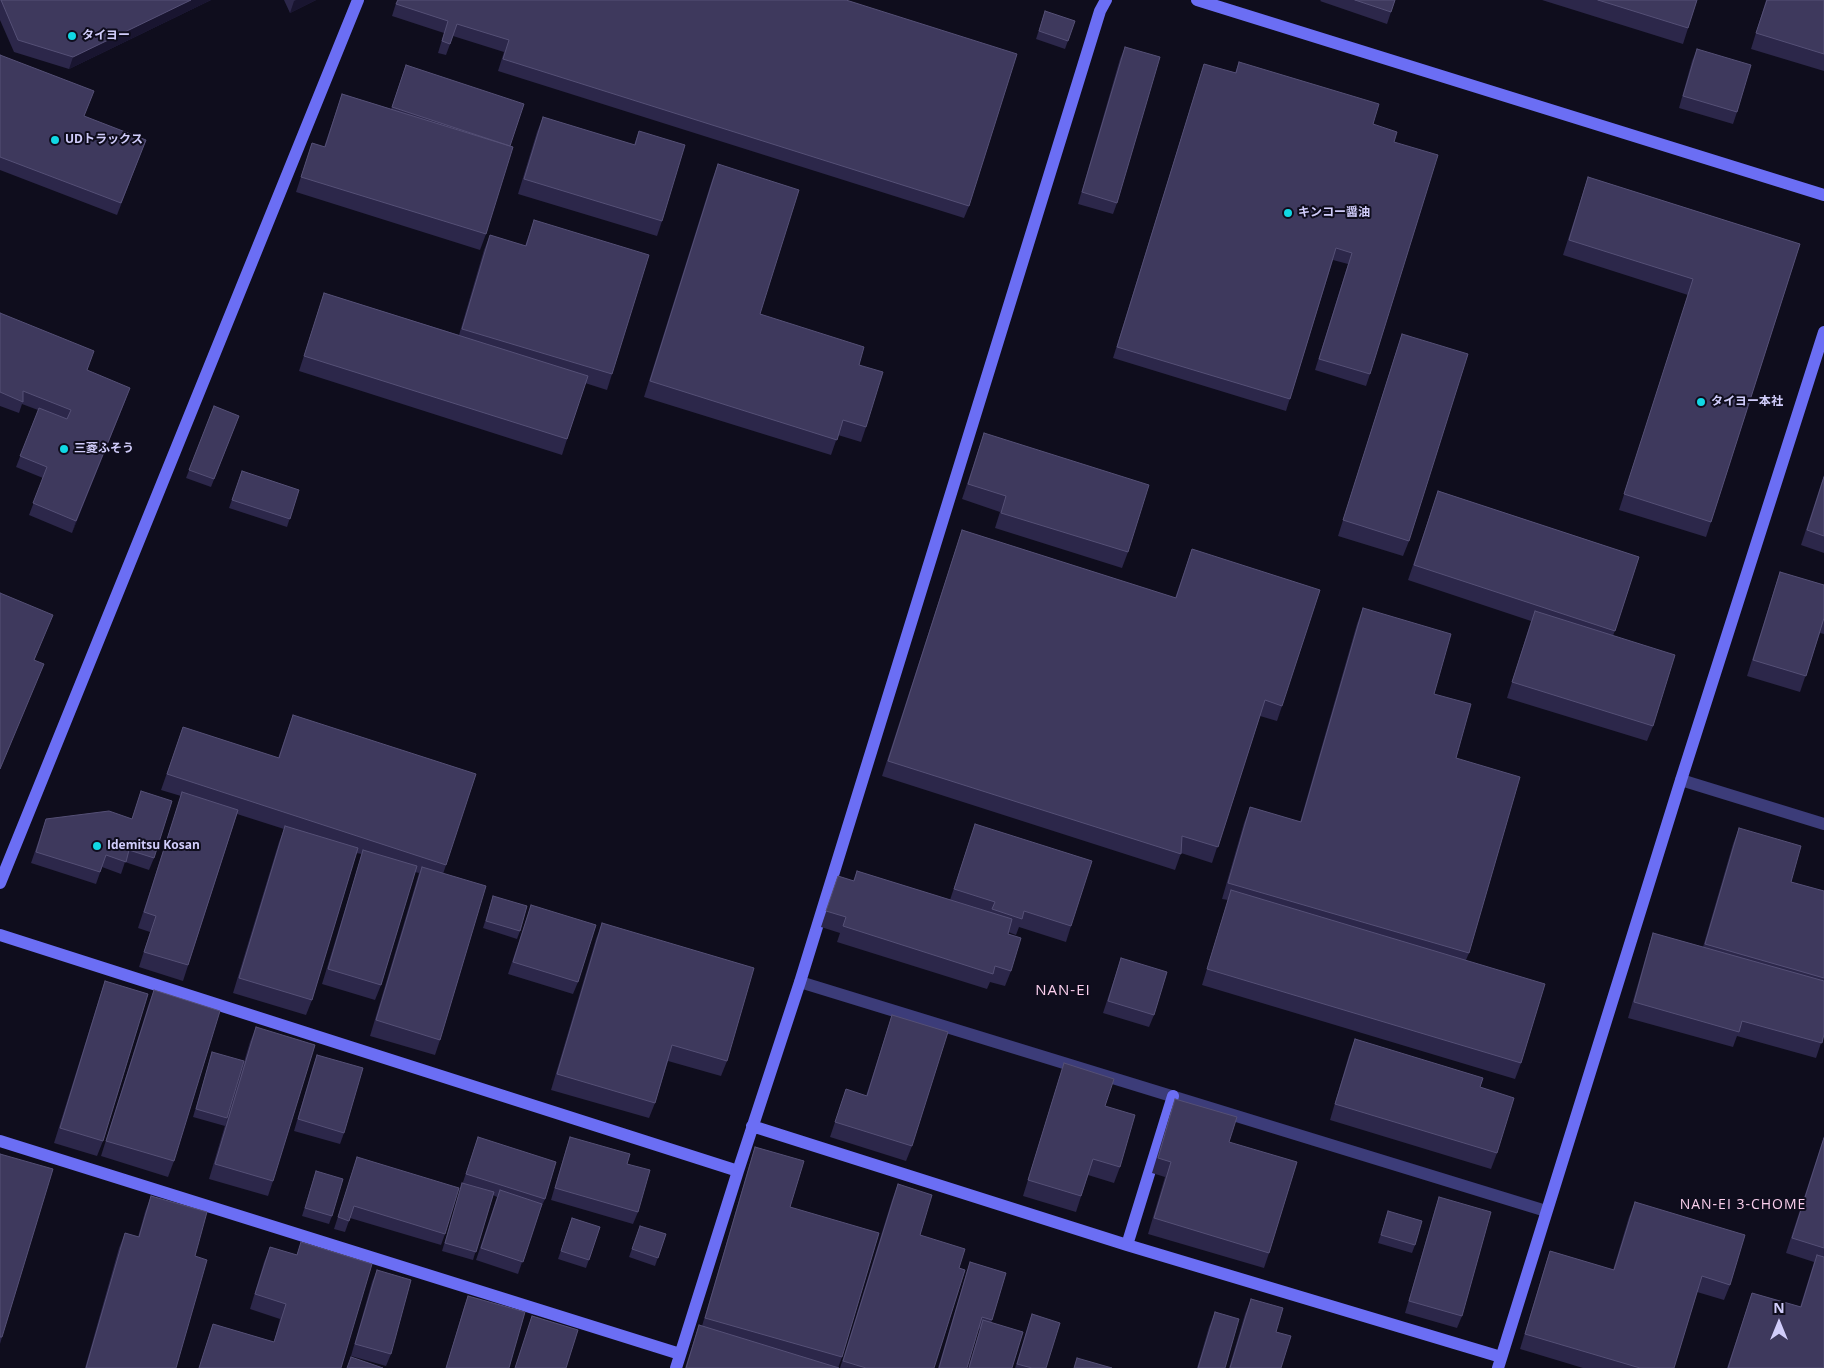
<!DOCTYPE html>
<meta charset="utf-8">
<style>
body{margin:0}
#map{position:relative;width:1824px;height:1368px;overflow:hidden;background:#0f0d1d;font-family:"Open Sans",sans-serif}
canvas{display:block}
.north{position:absolute;left:1754px;top:1298px;width:50px;height:50px;-webkit-text-stroke:4px #0f0d1d;paint-order:stroke;rotate:0deg;font-size:14px;font-weight:700;line-height:20px;text-align:center;color:#d1cdfb}
.north::after{content:'';display:block;margin:auto;width:18px;height:22px;background:#d1cdfb;clip-path:polygon(50% 0,100% 100%,50% 72%,0 100%)}
</style>
<div id="map">
<canvas width="1824" height="1368"></canvas>
<div class="north">N</div>
</div>
<script>
const ctx = document.querySelector('canvas').getContext('2d');
ctx.lineJoin = 'round';
const poly = rows => new Path2D(rows.map(r => 'M' + r).join(''));
function strokePath(path, color, width, dash) { ctx.strokeStyle = color; ctx.lineWidth = width; ctx.lineCap = dash ? 'butt' : 'round'; ctx.setLineDash(dash || []); ctx.stroke(path); }
function fill(path, color) { ctx.fillStyle = color; ctx.fill(path, 'evenodd'); }
function write(font, color, halo, rows, align = 'center') {
  ctx.font = font + ' "Open Sans","Noto Sans JP",sans-serif'; ctx.lineWidth = 4; ctx.setLineDash([]); ctx.textBaseline = 'middle'; ctx.strokeStyle = halo; ctx.fillStyle = color; for (const [text, x, y, turn = 0] of rows) {
    ctx.save(); ctx.translate(x, y); ctx.rotate((+turn || 0) * Math.PI / 180); ctx.textAlign = isNaN(turn) ? turn : align; if (halo) ctx.strokeText(text, 0, 0); ctx.fillText(text, 0, 0); ctx.restore();
  }
}
strokePath(poly([
 [1681,780,1824,824],
 [800,982,1546,1211]
]), '#3c3c79', 12);
strokePath(poly([
 [1197,0,1824,195],
 [0,883,358,0],
 [0,935,738,1171],
 [752,1126,1127,1245,1501,1357],
 [0,1141,680,1354],
 [1127,1245,1173,1096],
 [676,1368,738,1171,800,982,1100,11,1106,0],
 [1498,1368,1681,780,1824,332]
]), '#6b6ef4', 12);
fill(poly([
 [0,0,211,0,69,69,14,52,0,20],
 [284,0,316,0,290,13],
 [397,0,846,0,969,206,964,218,498,71,504,52,453,36,446,55,438,53,444,33,392,16],
 [1321,0,1395,0,1387,24,1320,1],
 [1542,0,1697,0,1683,44],
 [1766,0,1824,0,1824,71,1751,49],
 [1045,11,1075,21,1065,49,1036,39],
 [1125,47,1117,203,1113,214,1078,204,1120,59],
 [1697,49,1737,112,1733,124,1679,108,1692,61],
 [0,55,84,117,146,140,117,215,0,170],
 [1239,62,1373,124,1394,142,1370,374,1366,386,1315,370,1348,264,1333,260,1286,411,1113,358,1204,64,1235,73],
 [406,65,510,146,486,234,480,250,296,192,312,143,324,147,342,94,391,109],
 [543,117,634,145,639,131,662,221,657,236,518,194,537,132],
 [718,164,760,314,859,365,866,427,861,442,838,435,831,455,644,397,712,180],
 [1588,177,1800,244,1711,522,1706,537,1619,510,1688,295,1563,255],
 [534,220,612,374,607,390,585,383,562,455,299,371,324,293,459,335,484,250,490,235,525,246],
 [0,313,87,370,126,399,72,533,29,515,43,478,16,467,38,410,22,404,19,413,0,406],
 [1402,334,1409,541,1403,556,1338,536,1397,349],
 [214,406,239,416,211,487,186,478],
 [984,433,1128,552,1122,568,995,528,1000,512,962,499],
 [242,471,299,490,287,527,229,508],
 [1824,475,1824,553,1801,545],
 [1438,491,1639,557,1613,636,1653,726,1647,741,1507,698,1531,621,1408,580],
 [962,530,1175,598,1192,549,1282,706,1277,721,1260,716,1212,863,1181,853,1175,870,882,776],
 [1780,572,1824,585,1824,634,1820,633,1800,692,1747,676,1775,587],
 [1363,608,1434,694,1456,758,1469,953,1466,960,1521,1063,1515,1079,1202,985,1228,900,1222,899,1244,823,1250,807,1300,822,1357,624],
 [293,715,446,865,443,874,440,1040,435,1055,370,1036,419,873,415,872,381,985,375,1000,322,984,362,854,356,853,312,1000,306,1015,233,993,279,842,284,829,237,814,183,981,139,967,150,932,138,928,181,796,161,790,183,727,278,758],
 [141,791,154,858,149,870,125,862,121,874,102,867,96,884,31,863,46,819,132,819],
 [975,824,1071,926,1066,942,1019,927,1016,935,1008,932,1008,934,1011,971,1005,986,990,982,987,989,837,942,840,933,821,927,838,876,853,881,857,871,950,900],
 [1739,828,1791,882,1824,891,1824,1034,1816,1058,1737,1036,1733,1047,1628,1018,1648,949,1653,933,1703,947,1733,844],
 [493,896,520,931,517,939,483,928],
 [531,905,578,982,573,994,508,974],
 [602,923,727,1061,721,1076,668,1061,655,1103,649,1118,551,1090,596,939],
 [1121,958,1154,1015,1149,1027,1103,1013],
 [105,981,103,1141,97,1156,54,1143,100,996],
 [154,990,174,1161,168,1177,101,1156,148,1006],
 [892,1015,912,1146,906,1161,830,1137,846,1089,866,1096],
 [256,1027,273,1181,268,1196,209,1179,250,1042],
 [1355,1039,1480,1087,1497,1153,1491,1169,1330,1120,1349,1055],
 [212,1052,227,1118,225,1126,193,1117],
 [317,1055,344,1133,340,1144,294,1131,313,1066],
 [1064,1063,1105,1106,1120,1167,1114,1183,1088,1175,1076,1212,1023,1196,1059,1079],
 [1175,1099,1269,1253,1264,1268,1148,1234,1165,1177,1152,1173,1170,1114],
 [1824,1136,1824,1368,1727,1368,1752,1293,1800,1307,1814,1262,1786,1253],
 [478,1137,545,1199,540,1210,518,1274,476,1260,497,1197,493,1195,473,1260,442,1251,460,1191],
 [570,1137,627,1164,638,1212,633,1224,551,1200,566,1149],
 [755,1147,790,1207,842,1357,838,1368,839,1368,685,1368,699,1325,702,1326,750,1163],
 [0,1154,2,1337,0,1344],
 [357,1157,445,1234,441,1245,350,1218,345,1232,334,1229],
 [316,1171,332,1216,329,1224,302,1216],
 [898,1184,920,1235,959,1268,934,1368,840,1368,892,1200],
 [151,1196,195,1256,176,1368,85,1368,119,1248,125,1233,138,1237,145,1212],
 [1439,1197,1462,1316,1457,1328,1405,1313,1435,1209],
 [1635,1202,1730,1285,1724,1300,1697,1292,1674,1368,1583,1368,1520,1349,1545,1266,1550,1251,1613,1270,1629,1217],
 [1388,1211,1415,1245,1412,1253,1378,1243],
 [572,1218,600,1227,586,1268,558,1259],
 [640,1226,666,1234,655,1266,629,1257],
 [301,1242,341,1368,199,1368,213,1324,274,1342,280,1319,250,1309,264,1262,270,1247,297,1255],
 [970,1262,1006,1273,991,1323,1012,1368,968,1368,980,1329,978,1328,967,1368,938,1368,966,1274],
 [377,1270,391,1354,386,1366,351,1356,372,1282],
 [468,1296,509,1368,446,1368,464,1307],
 [1251,1299,1276,1332,1281,1368,1229,1368,1245,1314],
 [1215,1312,1225,1368,1197,1368,1209,1327],
 [1032,1314,1046,1368,1015,1368,1029,1322],
 [532,1316,566,1368,515,1368]
]), '#2c274a');
fill(poly([
 [191,0,211,0,69,69,73,57],
 [296,0,316,0,290,13,294,1],
 [130,388,126,399,72,533,76,521]
]), '#191530');
const building = poly([
 [1,0,191,0,73,57,18,40,1,0],
 [398,0,846,0,1017,54,969,206,503,59,509,40,457,24,450,44,442,41,448,21,396,4,398,0],
 [1355,0,1395,0,1391,12,1355,0],
 [1598,0,1697,0,1688,28,1598,0],
 [1767,0,1824,0,1824,54,1756,33,1767,0],
 [1045,11,1075,21,1068,41,1039,31,1045,11],
 [1125,47,1160,57,1117,203,1082,192,1125,47],
 [1697,49,1751,65,1737,112,1683,96,1697,49],
 [0,55,94,91,84,116,146,140,121,203,0,157,0,55],
 [1239,62,1379,104,1373,124,1397,132,1394,142,1438,155,1370,374,1319,359,1352,253,1336,248,1290,399,1117,347,1204,64,1236,73,1239,62],
 [406,65,524,104,510,146,392,107,406,65],
 [342,94,513,147,486,234,301,177,312,143,325,147,342,94],
 [543,117,635,145,639,131,685,145,662,221,524,179,543,117],
 [718,164,799,190,760,314,864,347,859,365,883,372,866,427,843,420,837,440,650,381,718,164],
 [1588,177,1800,244,1711,522,1624,494,1693,279,1569,240,1588,177],
 [534,220,649,255,612,374,462,329,490,235,526,246,534,220],
 [324,293,588,376,567,439,304,356,324,293],
 [0,313,94,351,87,370,130,388,76,521,33,503,47,467,20,456,39,408,67,419,71,410,23,391,23,402,0,392,0,313],
 [1402,334,1468,354,1409,541,1343,520,1402,334],
 [214,406,239,416,214,479,189,470,214,406],
 [984,433,1149,485,1128,552,1001,513,1006,496,968,484,984,433],
 [242,471,299,490,290,519,232,500,242,471],
 [1824,477,1824,536,1807,530,1824,477],
 [1438,491,1639,557,1615,631,1414,565,1438,491],
 [962,530,1176,598,1192,549,1320,590,1282,706,1265,700,1218,847,1182,836,1181,854,888,761,962,530],
 [1780,572,1824,585,1824,618,1806,676,1753,660,1780,572],
 [0,593,53,615,34,660,44,664,0,769,0,593],
 [1363,608,1451,634,1434,694,1471,704,1456,758,1520,777,1469,953,1228,883,1250,807,1301,822,1363,608],
 [1535,611,1675,655,1653,726,1512,682,1535,611],
 [293,715,476,774,446,865,167,774,183,727,279,758,293,715],
 [141,791,172,801,154,858,129,850,126,862,106,855,100,872,36,852,46,819,109,811,132,819,141,791],
 [182,792,238,810,188,965,144,952,156,916,144,912,182,792],
 [975,824,1092,861,1071,926,1024,911,1022,919,992,909,995,902,954,889,975,824],
 [285,826,358,848,312,1000,239,978,285,826],
 [1739,828,1801,846,1791,882,1824,891,1824,978,1705,944,1739,828],
 [363,850,417,866,381,985,328,969,363,850],
 [422,867,486,886,440,1040,376,1020,422,867],
 [857,871,1012,919,1008,934,1021,938,1011,971,995,966,993,974,843,926,846,917,826,911,838,876,854,881,857,871],
 [1231,890,1545,984,1521,1063,1207,969,1231,890],
 [493,896,527,906,520,931,486,921,493,896],
 [531,905,596,925,578,982,513,962,531,905],
 [602,923,754,968,727,1061,672,1045,655,1103,557,1074,602,923],
 [1653,933,1824,981,1824,1034,1822,1043,1742,1021,1739,1032,1634,1002,1653,933],
 [1121,958,1167,972,1154,1015,1108,1001,1121,958],
 [105,981,148,994,103,1141,60,1128,105,981],
 [154,990,220,1011,174,1161,106,1141,154,990],
 [892,1015,948,1032,912,1146,835,1122,846,1089,867,1096,892,1015],
 [256,1027,315,1045,273,1181,215,1164,256,1027],
 [1355,1039,1483,1078,1480,1087,1514,1098,1497,1153,1335,1104,1355,1039],
 [212,1052,244,1061,227,1118,196,1109,212,1052],
 [317,1055,363,1068,344,1133,298,1119,317,1055],
 [1064,1063,1114,1079,1105,1106,1135,1115,1120,1167,1093,1159,1081,1196,1028,1180,1064,1063],
 [1175,1099,1237,1117,1229,1142,1297,1162,1269,1253,1154,1218,1171,1162,1158,1158,1175,1099],
 [478,1137,556,1162,545,1199,466,1174,478,1137],
 [570,1137,630,1154,627,1164,650,1170,638,1212,555,1188,570,1137],
 [1824,1138,1824,1248,1792,1238,1824,1138],
 [755,1147,804,1161,790,1207,879,1233,842,1357,705,1318,755,1147],
 [0,1154,53,1169,2,1337,0,1337,0,1154],
 [357,1157,459,1188,445,1234,354,1206,349,1221,338,1217,357,1157],
 [316,1171,343,1179,332,1216,305,1208,316,1171],
 [462,1183,494,1192,476,1252,445,1243,462,1183],
 [898,1184,932,1195,920,1235,965,1249,959,1268,965,1270,934,1368,866,1368,843,1361,898,1184],
 [500,1190,542,1204,523,1262,481,1248,500,1190],
 [151,1196,207,1212,195,1256,207,1260,176,1368,86,1368,125,1233,139,1237,151,1196],
 [1439,1197,1491,1212,1462,1316,1409,1301,1439,1197],
 [1635,1202,1745,1235,1730,1285,1702,1276,1674,1368,1640,1368,1525,1334,1550,1251,1614,1270,1635,1202],
 [1388,1211,1422,1221,1415,1245,1381,1235,1388,1211],
 [572,1218,600,1227,589,1260,561,1251,572,1218],
 [640,1226,666,1234,658,1258,632,1249,640,1226],
 [301,1242,372,1264,341,1368,199,1368,213,1324,274,1342,286,1304,255,1294,270,1247,297,1255,301,1242],
 [1817,1255,1824,1257,1824,1368,1728,1368,1752,1293,1801,1307,1817,1255],
 [970,1262,1006,1273,992,1320,982,1317,967,1368,939,1368,970,1262],
 [377,1270,411,1280,391,1354,355,1344,377,1270],
 [468,1296,525,1312,509,1368,446,1368,468,1296],
 [1251,1299,1283,1308,1276,1332,1291,1336,1281,1368,1230,1368,1251,1299],
 [1215,1312,1239,1319,1225,1368,1198,1368,1215,1312],
 [1032,1314,1060,1323,1046,1368,1032,1368,1017,1364,1032,1314],
 [532,1316,578,1330,566,1368,515,1368,532,1316],
 [983,1320,1023,1332,1012,1368,969,1368,983,1320],
 [699,1325,839,1368,686,1368,699,1325],
 [351,1357,383,1368,347,1368,351,1357],
 [1077,1358,1112,1368,1074,1368,1077,1358]
]);
fill(building, '#3e395d');
strokePath(building, '#555076', 1);
for (const [x, y, r, color] of [
 [72,36,5,"#11d8e4"],
 [55,140,5,"#11d8e4"],
 [1288,213,5,"#11d8e4"],
 [1701,402,5,"#11d8e4"],
 [64,449,5,"#11d8e4"],
 [97,846,5,"#11d8e4"]
]) { const dot = new Path2D(); dot.arc(x, y, r, 0, 2 * Math.PI); ctx.fillStyle = color; ctx.fill(dot); strokePath(dot, '#0f0d1d', 2); }
write('bold 12px', '#d1cdfb', '#0f0d1d', [
 ["タイヨー",82,36],
 ["UDトラックス",65,140],
 ["キンコー醤油",1298,213],
 ["タイヨー本社",1711,402],
 ["三菱ふそう",74,449],
 ["Idemitsu Kosan",107,846]
], 'left');
ctx.letterSpacing = '1px';
write('14px', '#fbcfed', '#0f0d1d', [
 ["NAN-EI 3-CHOME",1743,1205]
]);
ctx.letterSpacing = '0px';
ctx.letterSpacing = '1px';
write('15px', '#fbcfed', '#0f0d1d', [
 ["NAN-EI",1063,991]
]);
ctx.letterSpacing = '0px';
</script>
